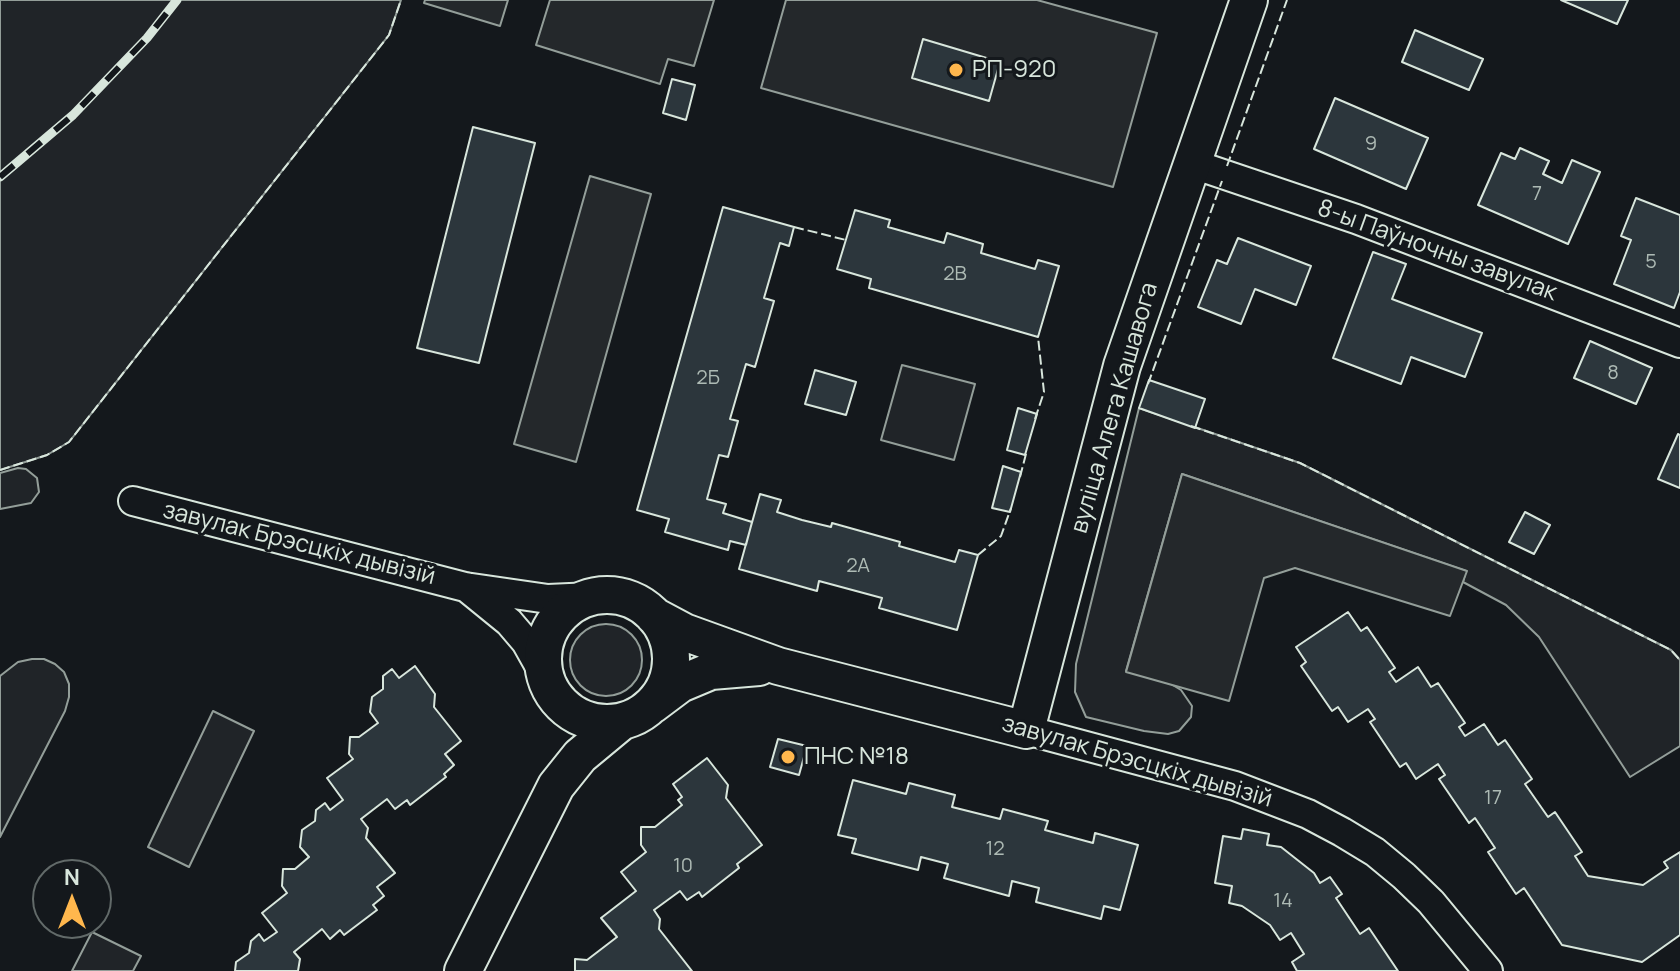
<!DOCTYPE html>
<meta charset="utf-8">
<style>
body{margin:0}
#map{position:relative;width:1680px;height:971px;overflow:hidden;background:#14181c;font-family:Manrope,sans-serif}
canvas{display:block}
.north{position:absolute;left:32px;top:859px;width:80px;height:80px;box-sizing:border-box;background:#14181c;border:2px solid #626a69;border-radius:50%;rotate:0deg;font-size:22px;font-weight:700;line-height:32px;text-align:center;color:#d8e6dc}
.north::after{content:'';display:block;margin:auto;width:28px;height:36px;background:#ffb74d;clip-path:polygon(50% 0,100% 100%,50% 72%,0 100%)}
</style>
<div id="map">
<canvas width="1680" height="971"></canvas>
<div class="north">N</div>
</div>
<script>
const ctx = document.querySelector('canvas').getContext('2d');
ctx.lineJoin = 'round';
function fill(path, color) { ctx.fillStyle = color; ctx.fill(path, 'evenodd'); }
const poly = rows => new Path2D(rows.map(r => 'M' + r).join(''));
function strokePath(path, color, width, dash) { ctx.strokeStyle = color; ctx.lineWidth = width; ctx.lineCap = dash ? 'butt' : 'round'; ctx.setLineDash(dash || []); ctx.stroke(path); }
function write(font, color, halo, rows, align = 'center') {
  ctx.font = font + ' Manrope,sans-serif'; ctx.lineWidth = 6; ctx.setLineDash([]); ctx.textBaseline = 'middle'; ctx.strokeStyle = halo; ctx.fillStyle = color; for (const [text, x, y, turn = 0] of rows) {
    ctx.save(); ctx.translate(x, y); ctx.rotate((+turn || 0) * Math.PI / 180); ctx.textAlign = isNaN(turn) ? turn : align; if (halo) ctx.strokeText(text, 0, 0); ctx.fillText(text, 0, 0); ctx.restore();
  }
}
const green = poly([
 [0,0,401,0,389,35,69,442,47,455,0,470,0,0],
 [902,365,975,384,954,460,881,440,902,365],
 [1139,408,1300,463,1671,650,1680,660,1680,746,1630,777,1539,637,1506,605,1463,582,1466,571,1182,474,1126,671,1171,684,1181,690,1192,706,1191,717,1179,731,1168,734,1144,731,1086,717,1075,692,1076,664,1139,408],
 [18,468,26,469,37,478,39,492,31,503,0,509,0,473,18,468],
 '570 660a36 36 0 1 1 72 0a36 36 0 1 1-72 0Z',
 [32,659,44,659,55,664,64,672,69,684,69,697,65,711,0,837,0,676,18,662,32,659],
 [213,711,254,731,189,867,148,847,213,711],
 [92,932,141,956,133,971,72,971,92,932]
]);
fill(green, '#202428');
strokePath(green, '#939e99', 2);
const parking = poly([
 [425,0,508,0,500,26,424,3,425,0],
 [550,0,714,0,694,66,668,59,660,84,536,45,550,0],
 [786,0,1037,0,1157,33,1113,187,761,88,786,0],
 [590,176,651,194,576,462,514,444,590,176],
 [1182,474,1467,571,1450,616,1295,568,1264,578,1229,701,1126,672,1182,474]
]);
fill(parking, '#24282b');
strokePath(parking, '#939e99', 2);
const building = poly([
 [1561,0,1628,0,1617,24,1561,0],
 [1415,30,1483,59,1469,90,1402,62,1415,30],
 [923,39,1000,62,989,101,912,78,923,39],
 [672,79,695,85,686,120,663,113,672,79],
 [1335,98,1428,138,1406,189,1314,149,1335,98],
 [473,127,535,143,479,363,417,348,473,127],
 [1520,148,1549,161,1543,174,1562,183,1572,160,1600,172,1568,244,1478,205,1501,153,1515,159,1520,148],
 [1636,198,1680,215,1680,292,1674,308,1614,284,1631,240,1621,236,1636,198],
 [723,207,794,227,789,246,780,243,764,298,774,301,755,367,746,364,730,419,738,421,728,457,719,455,707,499,726,504,723,513,752,522,746,545,730,541,728,550,665,532,669,519,637,510,723,207],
 [855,210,890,220,888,227,944,243,947,233,983,244,981,253,1035,269,1038,260,1059,266,1038,337,869,288,871,279,837,269,855,210],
 [1238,238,1311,266,1296,305,1255,289,1241,324,1198,307,1217,260,1227,264,1238,238],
 [1373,252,1406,264,1392,299,1482,333,1465,377,1411,357,1401,384,1333,358,1373,252],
 [1590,341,1652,368,1636,404,1574,378,1590,341],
 [815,370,856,382,846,415,805,404,815,370],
 [1149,380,1205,399,1195,428,1139,408,1149,380],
 [1018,408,1037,414,1025,455,1007,450,1018,408],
 [1678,434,1680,435,1680,488,1658,479,1678,434],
 [1003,466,1021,472,1010,512,992,508,1003,466],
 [760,494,781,500,777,512,802,520,831,527,832,523,900,542,899,546,955,562,959,550,978,555,957,630,879,608,882,598,819,581,817,591,739,569,760,494],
 [1525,512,1550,525,1534,554,1509,542,1525,512],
 [1348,612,1361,631,1367,627,1395,668,1389,672,1396,682,1418,667,1431,687,1438,683,1465,723,1459,727,1465,736,1484,724,1498,745,1505,740,1532,779,1525,784,1548,817,1555,812,1582,852,1575,856,1588,876,1643,885,1668,868,1664,862,1680,852,1680,935,1642,962,1562,945,1524,888,1516,894,1488,852,1495,848,1475,818,1469,823,1439,779,1445,775,1438,764,1416,779,1406,763,1400,767,1370,722,1375,719,1368,709,1348,722,1338,707,1332,711,1301,666,1306,662,1296,647,1348,612],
 [415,666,435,694,434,707,461,741,445,754,454,765,444,774,446,777,410,805,407,800,395,809,387,799,361,819,368,828,366,838,395,873,377,887,384,896,373,905,377,910,344,935,340,930,330,939,322,929,294,952,300,959,298,971,235,971,236,962,249,953,251,941,259,934,264,941,277,932,262,913,287,893,282,886,283,869,295,869,309,857,300,847,302,830,315,821,316,810,325,803,330,810,343,800,327,778,353,759,349,754,350,737,359,737,378,723,370,712,372,697,383,689,383,676,392,669,399,678,415,666],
 [778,739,807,746,799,775,770,767,778,739],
 [707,758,728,785,726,798,762,845,737,864,739,868,702,897,699,892,687,900,680,891,654,910,660,919,659,929,692,971,575,971,575,959,587,960,617,937,601,918,636,891,621,872,646,852,641,845,641,827,655,827,682,805,678,800,682,797,673,784,707,758],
 [853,780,906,794,909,783,955,795,952,807,1000,819,1003,809,1048,821,1045,830,1093,843,1095,833,1138,845,1120,910,1104,906,1101,919,1036,902,1039,888,1012,881,1009,896,944,878,948,864,921,857,918,870,852,853,856,839,838,835,853,780],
 [1243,829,1269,834,1267,845,1281,847,1314,873,1320,883,1330,877,1342,894,1336,898,1360,934,1369,928,1398,971,1297,971,1292,962,1304,954,1291,933,1280,940,1270,925,1242,906,1229,903,1232,886,1215,883,1223,836,1241,839,1243,829]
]);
fill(building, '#2c363c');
strokePath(building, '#d8e6dc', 2);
const minor = poly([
 [1193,164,1356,219,1680,343],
 [133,501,465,587,548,599,592,597],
 [466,587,509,622,526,642,544,674],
 [1026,730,1235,786,1308,814,1342,832,1375,852,1404,876,1431,902,1488,971]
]);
const tertiary = poly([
 '543 659a64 64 0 1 1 128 0a64 64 0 1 1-128 0Z',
 [654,616,684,632,778,666,1026,730,1122,366,1249,0],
 [652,705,680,684,711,671,759,667],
 [463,971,556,786,580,756,621,722]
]);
strokePath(minor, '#d8e6dc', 32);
strokePath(tertiary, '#d8e6dc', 40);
strokePath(minor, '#14181c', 28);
strokePath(tertiary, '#14181c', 36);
const rail = poly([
 [0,177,73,115,147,38,177,0]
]);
strokePath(rail, '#d8e6dc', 9);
strokePath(rail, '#14181c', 6, [18]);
strokePath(poly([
 [1227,166,1287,0],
 [794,227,846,240],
 [1148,384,1222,181],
 [1035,419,1044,392,1038,337],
 [1191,426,1300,463,1671,650,1680,660],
 [0,470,47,455,69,442,389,35,401,0],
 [1020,477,1027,450],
 [978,555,1001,536,1011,508]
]), '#d8e6dc', 2, [10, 4]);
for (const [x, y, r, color] of [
 [956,70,8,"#ffb74d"],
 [788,757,8,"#ffb74d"]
]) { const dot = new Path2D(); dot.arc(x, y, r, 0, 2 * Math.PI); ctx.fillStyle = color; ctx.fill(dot); strokePath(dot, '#14181c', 3); }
write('20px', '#adbab4', null, [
 ["9",1371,144],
 ["7",1537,194],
 ["5",1651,262],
 ["2В",955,274],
 ["8",1613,373],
 ["2Б",708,378],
 ["2А",858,566],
 ["17",1493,798],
 ["12",995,849],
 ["10",683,866],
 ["14",1283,901]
]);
write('24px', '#d8e6dc', '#14181c', [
 ["РП-920",972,70],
 ["ПНС №18",804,757]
], 'left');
write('24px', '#d8e6dc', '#14181c', [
 ["8-ы Паўночны завулак",1437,251,20],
 ["вуліца Алега Кашавога",1115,408,-74],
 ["завулак Брэсцкіх дывізій",299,544,14],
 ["завулак Брэсцкіх дывізій",1137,762,16]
]);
</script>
